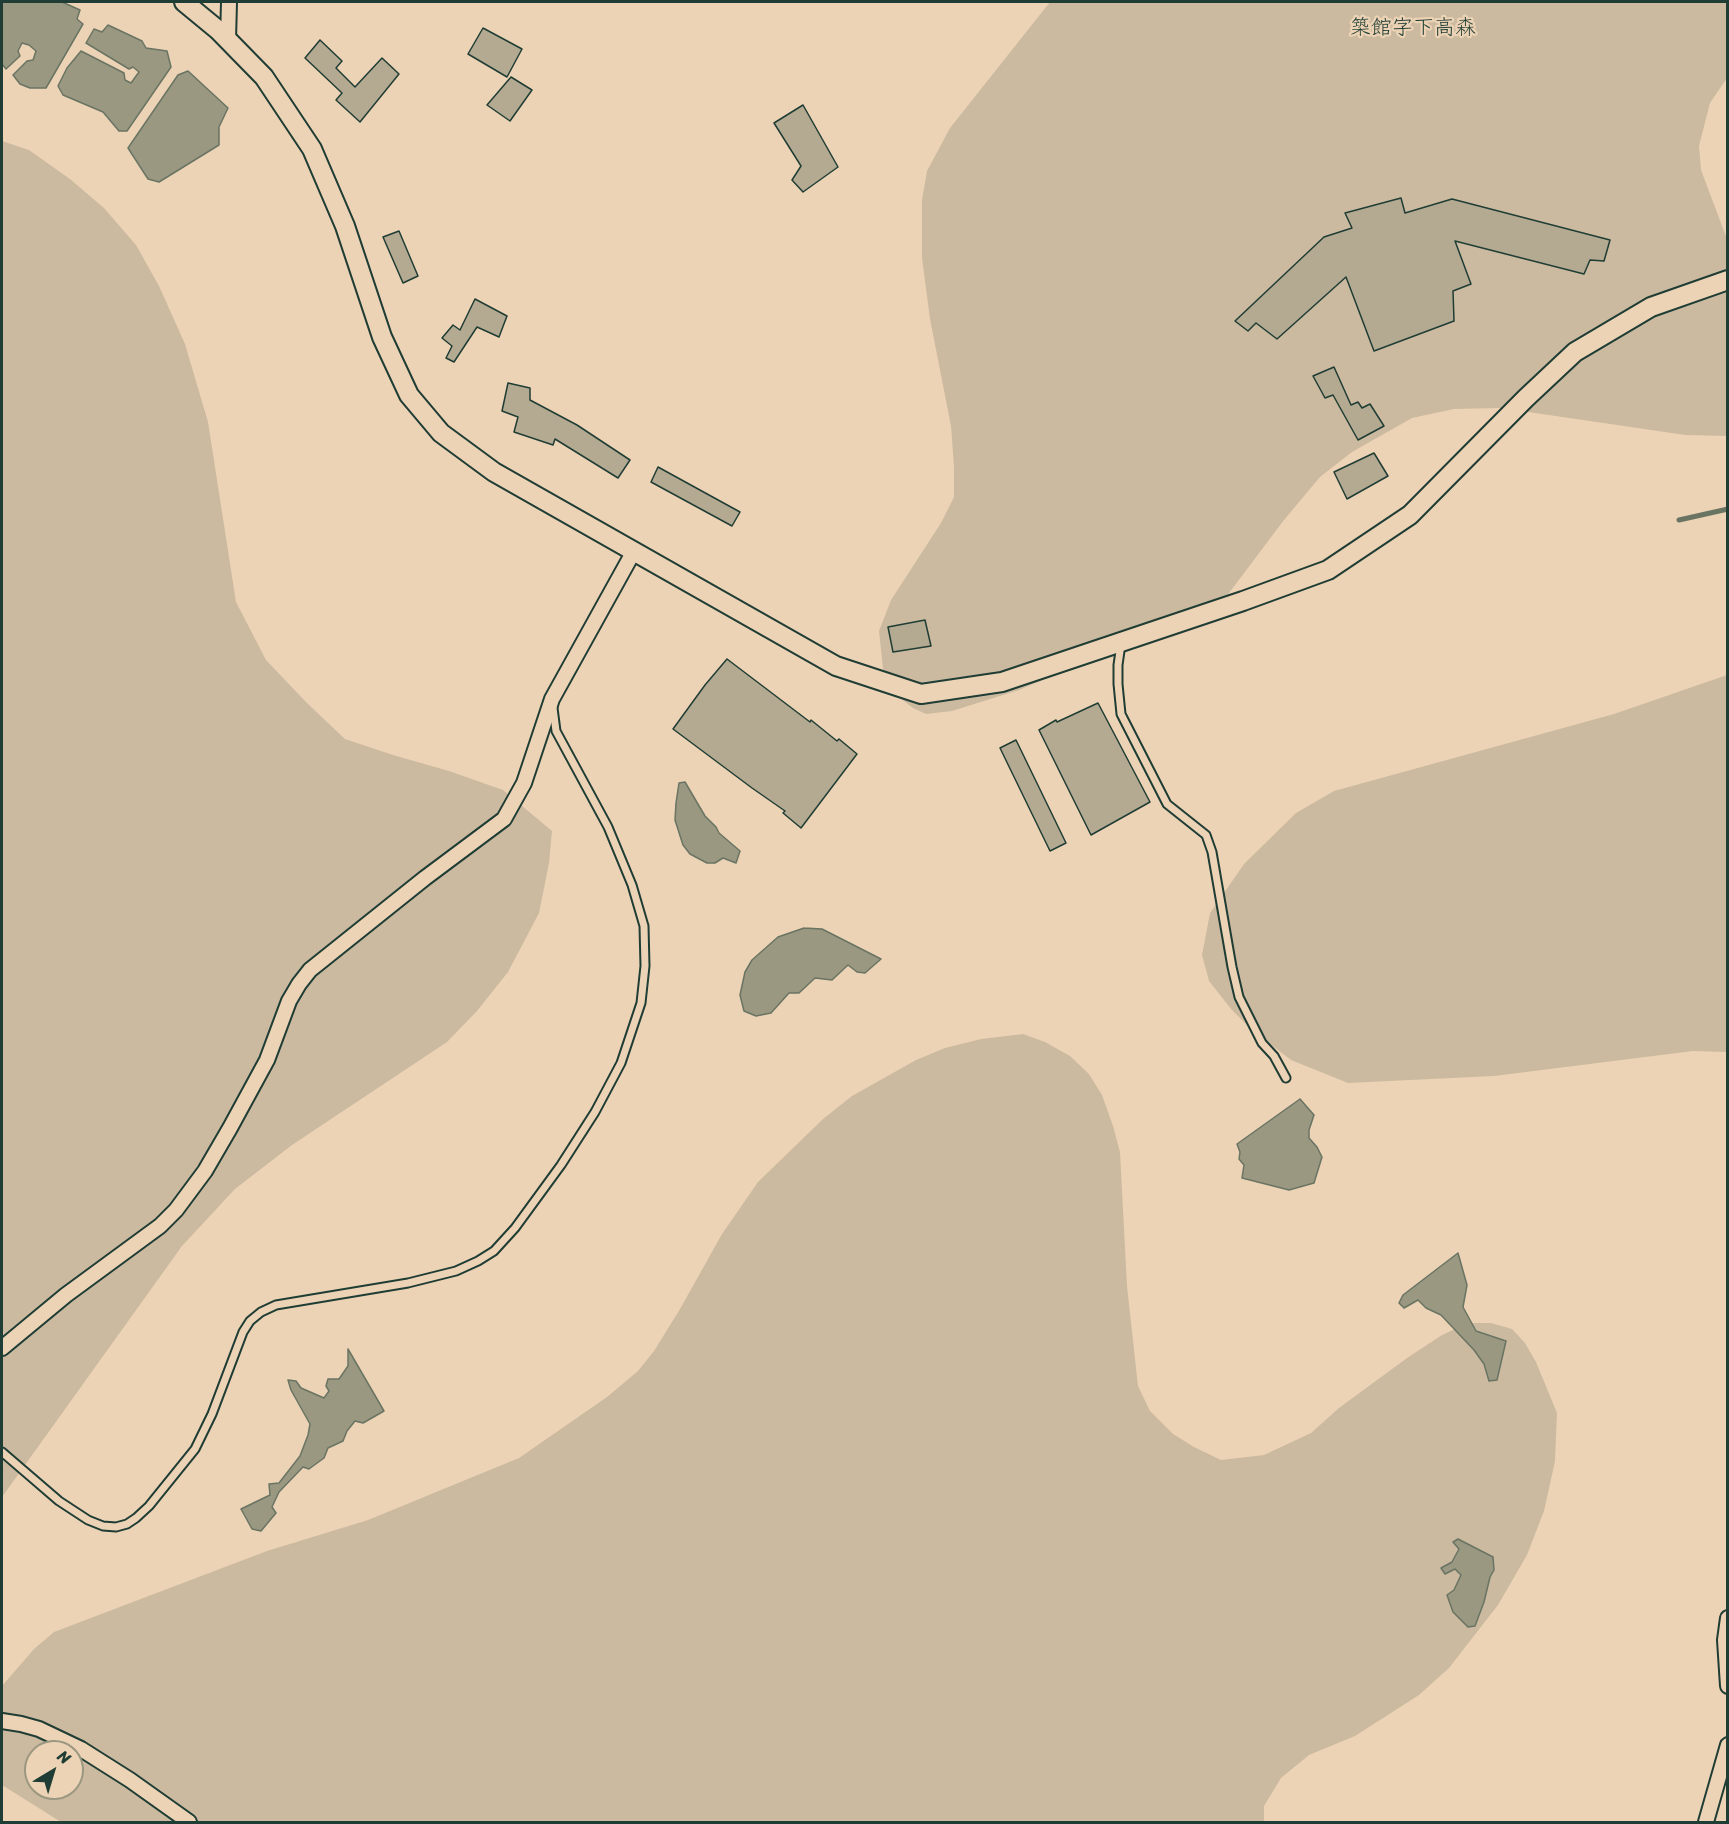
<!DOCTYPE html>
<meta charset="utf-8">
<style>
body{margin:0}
#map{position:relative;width:1729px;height:1824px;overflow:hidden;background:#edd3b5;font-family:Sriracha,sans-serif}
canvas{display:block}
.frame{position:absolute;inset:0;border:3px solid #1f3d34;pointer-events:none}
.north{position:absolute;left:24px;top:1740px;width:60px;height:60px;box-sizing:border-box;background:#edd3b5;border:2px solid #9b9781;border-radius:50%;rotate:38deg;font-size:16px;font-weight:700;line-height:24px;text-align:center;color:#1f3d34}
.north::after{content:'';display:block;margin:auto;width:21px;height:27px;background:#1f3d34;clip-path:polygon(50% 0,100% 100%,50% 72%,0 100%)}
</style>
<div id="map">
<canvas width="1729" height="1824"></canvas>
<div class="frame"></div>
<div class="north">N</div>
</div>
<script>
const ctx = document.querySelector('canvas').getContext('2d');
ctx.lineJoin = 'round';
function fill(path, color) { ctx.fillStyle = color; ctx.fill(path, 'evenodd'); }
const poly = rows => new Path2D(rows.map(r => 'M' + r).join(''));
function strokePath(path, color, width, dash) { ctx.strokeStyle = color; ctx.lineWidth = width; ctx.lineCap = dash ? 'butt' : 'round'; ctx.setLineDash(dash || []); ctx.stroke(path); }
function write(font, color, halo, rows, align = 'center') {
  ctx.font = font + ' Sriracha,"Klee One",sans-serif'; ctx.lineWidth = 4.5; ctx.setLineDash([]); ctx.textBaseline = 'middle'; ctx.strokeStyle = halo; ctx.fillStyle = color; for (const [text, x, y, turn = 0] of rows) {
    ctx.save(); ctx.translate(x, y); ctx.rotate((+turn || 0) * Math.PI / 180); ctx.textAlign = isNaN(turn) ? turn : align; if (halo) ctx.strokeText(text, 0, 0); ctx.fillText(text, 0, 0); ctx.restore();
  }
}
fill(poly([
 [1050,2,1727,2,1727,78,1710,103,1699,146,1701,170,1727,239,1727,436,1685,435,1501,408,1454,409,1412,418,1352,452,1320,477,1284,520,1220,605,1019,690,952,711,926,714,913,708,896,695,884,678,879,631,891,600,941,523,954,497,954,467,951,426,930,319,922,258,922,200,927,171,950,128],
 [2,141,29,150,70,179,104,208,136,245,159,286,185,344,208,422,236,602,266,660,307,703,345,739,393,755,449,771,503,790,552,831,549,863,539,913,508,972,477,1011,447,1042,292,1145,235,1189,182,1246,2,1497],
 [1727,675,1727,1052,1693,1051,1494,1076,1348,1083,1291,1060,1251,1029,1231,1009,1209,981,1202,955,1210,913,1244,864,1296,813,1334,791,1614,714],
 [1023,1034,1045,1042,1070,1056,1089,1074,1102,1095,1113,1126,1120,1152,1127,1286,1138,1386,1150,1411,1173,1434,1194,1447,1221,1460,1264,1455,1311,1433,1339,1408,1407,1358,1442,1335,1468,1323,1491,1323,1512,1329,1525,1343,1536,1362,1557,1413,1555,1461,1544,1511,1527,1555,1498,1605,1449,1668,1419,1695,1355,1736,1309,1755,1281,1778,1264,1806,1264,1822,61,1822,2,1785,2,1686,34,1649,54,1632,267,1551,368,1520,519,1458,607,1397,638,1371,654,1351,680,1309,722,1234,758,1182,823,1119,852,1096,916,1060,945,1048,981,1039],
 [36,1752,72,1752,72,1788,36,1788]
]), '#cbbaa0');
const water = poly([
 [2,2,62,2,80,10,77,19,83,24,46,88,30,88,20,84,13,75,27,61,33,60,36,51,29,45,22,43,18,51,20,56,6,69,2,64,2,2],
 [108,25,142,41,146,48,167,51,171,67,127,131,119,131,103,112,63,95,58,86,67,68,81,51,124,73,125,80,131,83,139,72,133,67,129,69,86,43,94,29,102,32,108,25],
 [188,71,228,108,219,127,219,145,159,182,148,179,128,148,178,75,188,71],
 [685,782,705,816,716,827,719,833,740,851,736,863,723,858,715,863,707,863,690,854,683,845,675,820,676,803,679,783,685,782],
 [804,928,822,929,881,959,865,973,857,972,848,965,832,980,815,978,799,993,789,993,771,1013,756,1016,744,1011,740,995,745,972,752,960,778,937,804,928],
 [1300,1099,1314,1115,1309,1130,1309,1138,1317,1147,1322,1157,1314,1183,1289,1190,1242,1178,1244,1165,1239,1159,1240,1152,1237,1144,1300,1099],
 [1458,1253,1467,1285,1463,1307,1476,1331,1506,1341,1497,1380,1489,1381,1484,1364,1474,1350,1441,1315,1426,1308,1418,1300,1404,1308,1399,1303,1403,1295,1458,1253],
 [348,1349,384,1411,363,1423,355,1421,347,1431,343,1441,328,1448,324,1458,309,1469,303,1467,279,1492,272,1507,276,1513,261,1531,252,1529,241,1509,270,1495,269,1484,279,1483,300,1456,308,1435,310,1424,291,1390,288,1380,296,1381,301,1388,324,1398,329,1391,326,1386,328,1379,339,1379,348,1366,348,1349],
 [1458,1539,1493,1557,1494,1570,1490,1577,1484,1602,1475,1626,1468,1627,1453,1612,1447,1595,1454,1590,1461,1575,1455,1569,1445,1574,1441,1568,1452,1562,1459,1549,1453,1542,1458,1539]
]);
fill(water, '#9b9882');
strokePath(water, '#697463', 1.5);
strokePath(poly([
 [1679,520,1728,509]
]), '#697463', 5);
const building = poly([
 [483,28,522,49,507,77,468,54,483,28],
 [320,40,342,61,336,68,355,87,382,58,399,74,360,122,336,100,342,93,305,58,320,40],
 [511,77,532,90,510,121,487,105,511,77],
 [803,105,838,167,803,192,792,180,801,166,774,123,803,105],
 [1401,198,1405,213,1452,199,1610,240,1604,261,1590,260,1584,274,1455,241,1471,284,1453,291,1454,321,1374,351,1346,277,1277,339,1256,323,1248,331,1235,321,1324,237,1352,228,1345,213,1401,198],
 [399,231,418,276,403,283,383,237,399,231],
 [475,299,507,316,499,337,477,327,454,362,446,358,452,346,442,338,453,325,460,330,475,299],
 [1334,367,1351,405,1358,402,1362,408,1370,404,1384,426,1358,440,1333,395,1325,398,1313,376,1334,367],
 [508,383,530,388,530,400,577,425,630,460,618,478,555,439,553,445,514,432,518,417,502,411,508,383],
 [1374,453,1388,476,1347,499,1334,472,1374,453],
 [658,467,740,512,732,526,651,482,658,467],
 [925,620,931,646,893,652,888,627,925,620],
 [727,659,810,722,811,720,837,741,839,739,857,754,801,828,783,813,785,811,752,788,673,729,705,685,727,659],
 [1098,703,1150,802,1091,835,1039,730,1056,720,1057,722,1098,703],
 [1016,740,1066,843,1050,851,1000,748,1016,740]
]);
fill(building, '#b4a991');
strokePath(building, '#1f3d34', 1.5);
const service = poly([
 [1121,644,1118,665,1118,684,1121,714,1167,804,1206,835,1212,852,1232,967,1239,997,1262,1043,1274,1056,1286,1078],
 [2,1452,59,1501,88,1520,103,1526,116,1527,127,1524,136,1518,149,1506,195,1449,212,1414,243,1332,250,1321,261,1312,276,1305,408,1283,456,1271,478,1261,494,1251,515,1228,561,1165,595,1112,621,1063,641,1003,645,966,644,926,632,885,608,827,556,731,553,708]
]);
const minor = poly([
 [228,40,229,2],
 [2,1348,66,1295,160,1226,176,1210,205,1171,230,1128,267,1060,289,1001,299,984,310,970,425,878,504,819,524,783,552,699,634,551],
 [1728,1618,1725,1640,1728,1686],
 [2,1721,21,1724,39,1729,81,1749,130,1780,189,1822],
 [1706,1822,1728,1745]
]);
const tertiary = poly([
 [184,2,218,30,264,77,312,149,345,226,382,337,409,395,441,433,494,472,836,666,921,694,1002,682,1243,601,1328,570,1410,515,1526,398,1575,352,1651,307,1728,280]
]);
strokePath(service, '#1f3d34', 11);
strokePath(minor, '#1f3d34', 18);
strokePath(tertiary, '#1f3d34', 22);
strokePath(service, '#edd3b5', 7);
strokePath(minor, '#edd3b5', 14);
strokePath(tertiary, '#edd3b5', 18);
write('21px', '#1f3d34', '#edd3b5', [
 ["築館字下高森",1413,29]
]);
</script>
